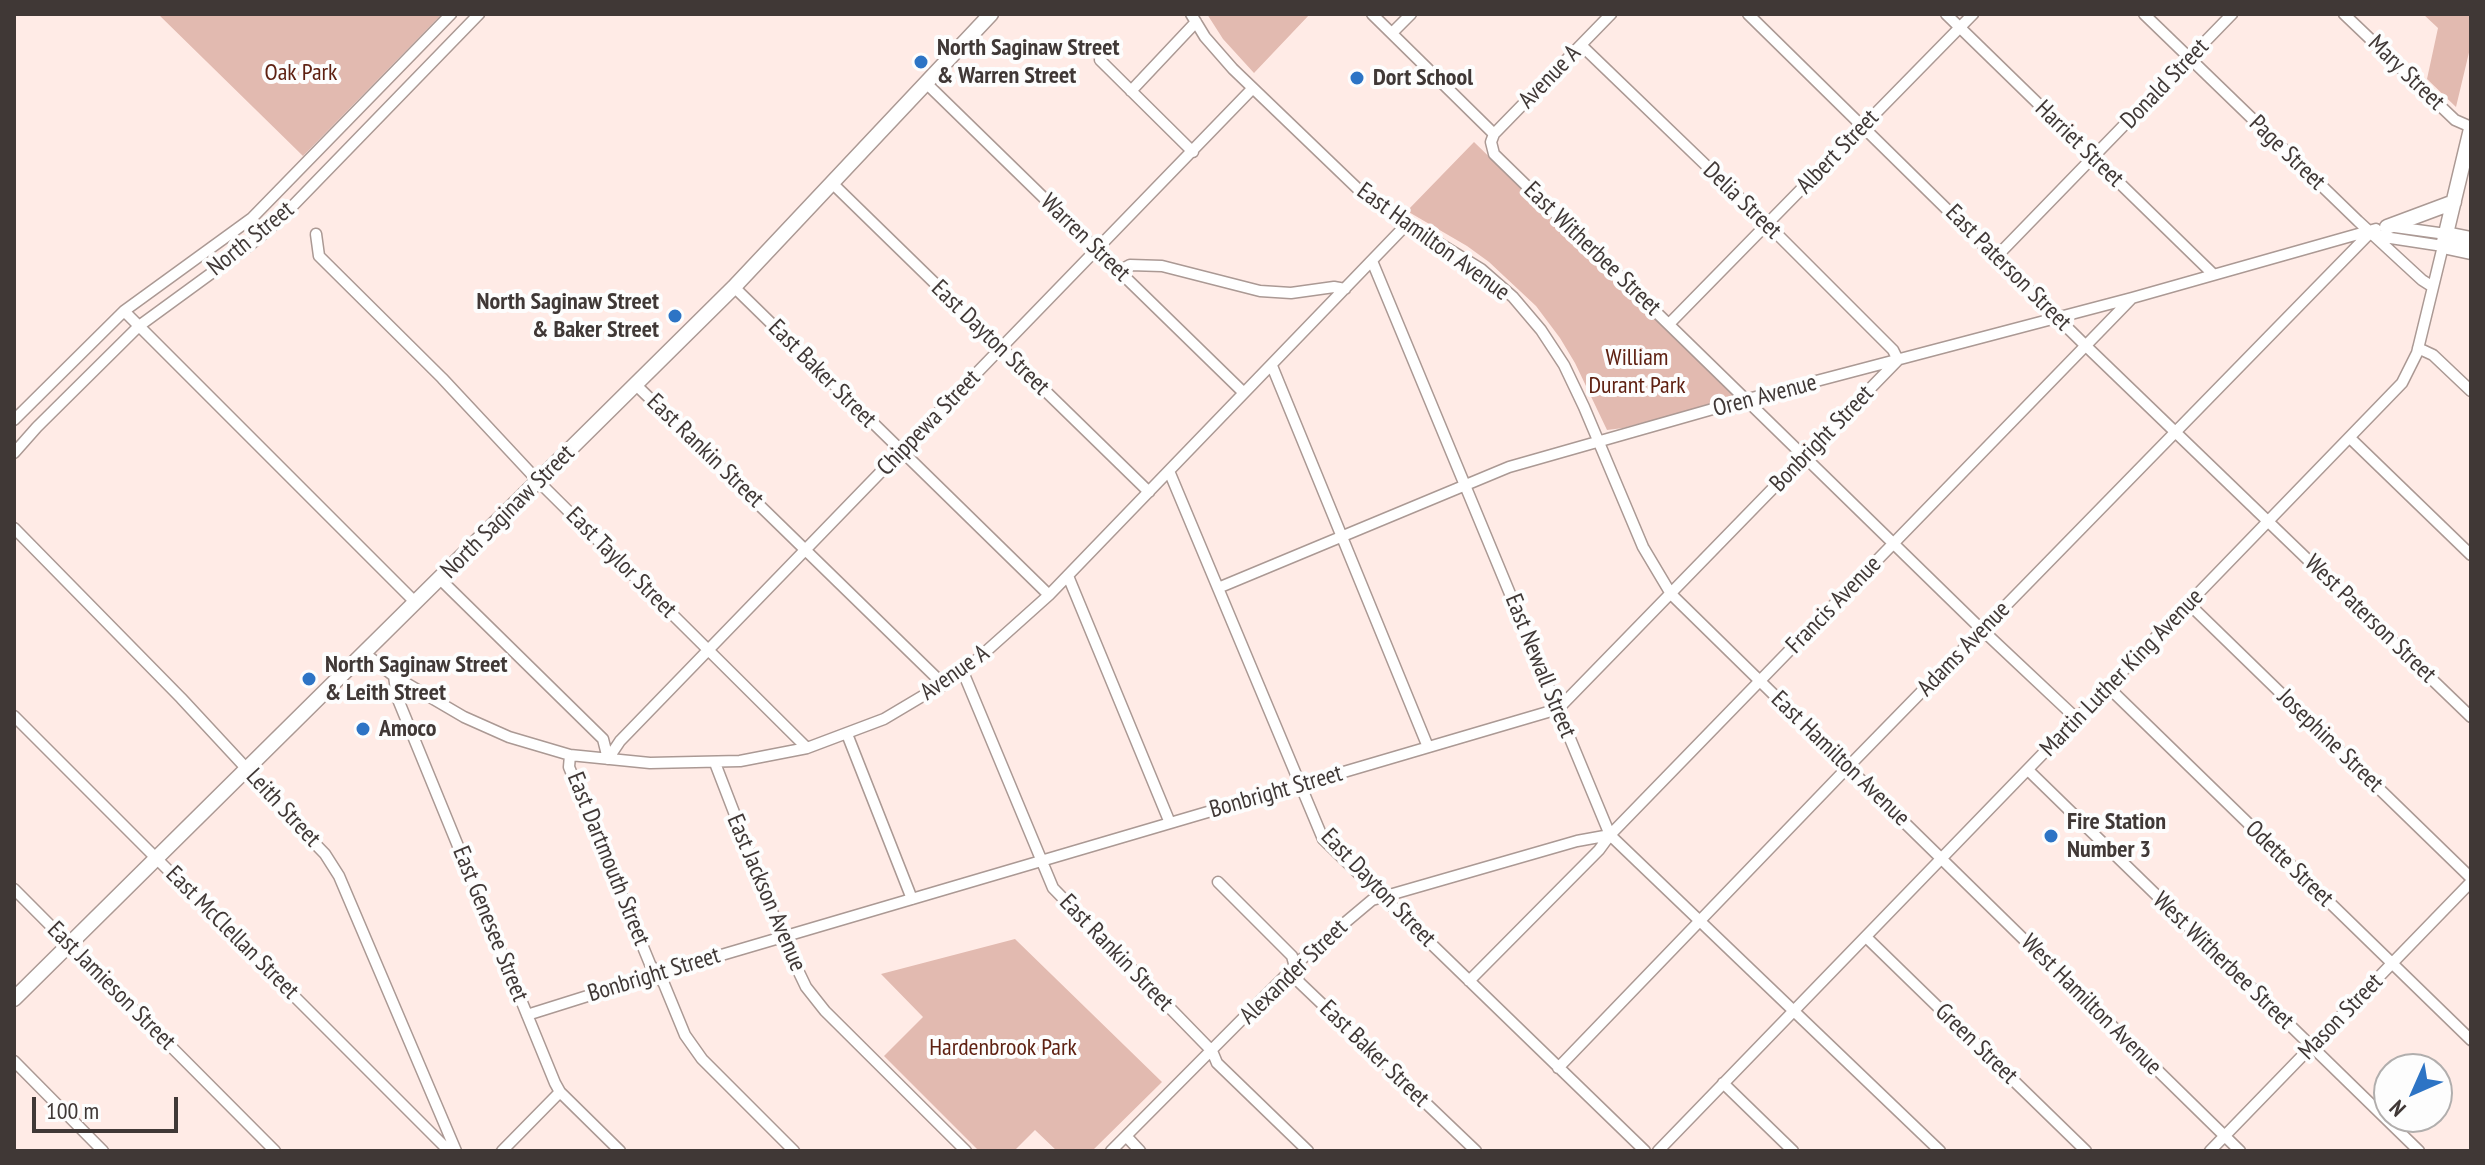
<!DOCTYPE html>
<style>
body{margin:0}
#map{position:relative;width:2485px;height:1165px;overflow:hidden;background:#ffebe6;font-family:"PT Sans Narrow",sans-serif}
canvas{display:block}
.frame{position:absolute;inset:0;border:16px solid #403836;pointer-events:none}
.north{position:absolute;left:2373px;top:1053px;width:80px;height:80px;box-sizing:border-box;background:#fdfdfd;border:2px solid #b1aead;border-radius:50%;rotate:225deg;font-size:22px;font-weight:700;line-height:32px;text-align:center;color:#403836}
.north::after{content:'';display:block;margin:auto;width:28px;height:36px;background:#2d74c5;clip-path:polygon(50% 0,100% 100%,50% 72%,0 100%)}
.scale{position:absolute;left:32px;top:1097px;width:146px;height:36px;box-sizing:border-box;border:4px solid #403836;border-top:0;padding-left:10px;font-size:24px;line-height:28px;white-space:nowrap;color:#403836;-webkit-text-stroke:6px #fdfdfd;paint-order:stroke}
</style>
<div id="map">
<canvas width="2485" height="1165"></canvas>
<div class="frame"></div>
<div class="north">N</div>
<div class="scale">100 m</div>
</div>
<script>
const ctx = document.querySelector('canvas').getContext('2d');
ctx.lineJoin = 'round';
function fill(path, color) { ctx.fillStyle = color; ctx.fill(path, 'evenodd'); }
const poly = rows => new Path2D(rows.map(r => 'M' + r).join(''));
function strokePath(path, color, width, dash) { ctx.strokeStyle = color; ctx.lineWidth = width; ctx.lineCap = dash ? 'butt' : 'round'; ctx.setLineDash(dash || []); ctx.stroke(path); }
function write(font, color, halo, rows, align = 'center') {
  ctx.font = font + ' "PT Sans Narrow",sans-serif'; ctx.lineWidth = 8; ctx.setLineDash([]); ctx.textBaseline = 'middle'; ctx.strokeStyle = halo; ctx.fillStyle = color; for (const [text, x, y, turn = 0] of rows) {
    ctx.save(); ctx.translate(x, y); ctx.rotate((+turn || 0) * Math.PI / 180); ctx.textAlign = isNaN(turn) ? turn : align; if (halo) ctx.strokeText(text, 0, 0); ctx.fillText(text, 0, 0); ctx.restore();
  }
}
fill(poly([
 [158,14,442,14,303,156],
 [1207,14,1310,14,1254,73,1223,39],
 [2423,14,2471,14,2471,44,2456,107,2427,79,2438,28],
 [1474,142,1733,394,1732,399,1623,428,1607,430,1575,363,1560,338,1536,306,1489,262,1467,246,1407,211],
 [1015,939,1162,1082,1092,1151,1057,1151,1035,1130,1014,1151,979,1151,884,1056,923,1017,881,974]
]), '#e2bab0');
const minor = poly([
 [1191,14,1205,37,1233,69,1359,190,1390,213,1481,269,1513,297,1541,330,1564,365,1584,407,1643,547,1671,594,2240,1151],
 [1372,14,1494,134],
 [1611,14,1494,134,1491,142,1494,154,1977,625,2077,719],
 [1748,14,2086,346,2471,717],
 [1946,14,2213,274],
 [2144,14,2358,221,2422,280,2433,287],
 [2344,14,2455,120,2471,127],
 [1392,33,1411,14],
 [1100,60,1193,152],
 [926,83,1244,393],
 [1131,91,1196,22],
 [832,183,1149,492],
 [2395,227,2446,234],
 [316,234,319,256,442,378,539,482,807,748],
 [1997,256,2232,14],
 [1372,261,1610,835,1940,1151],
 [1119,271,1130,265,1162,266,1260,291,1291,293,1334,287,1345,289],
 [734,287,1049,595],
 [124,311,416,603],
 [1669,324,1973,14],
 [2418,348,2433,355,2471,391],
 [1272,366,1428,747],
 [636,385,944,685],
 [14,420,124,311,252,218,451,14],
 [2350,438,2471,555],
 [14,453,37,427,139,326,250,245,278,221,479,14],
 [1169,471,1323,839,1645,1151],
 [14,528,181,698,246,768,269,796,325,854,339,876,456,1151],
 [1068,576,1170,823],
 [440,579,603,739,608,759],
 [1218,588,1509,467,1748,399,2132,298,2376,229],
 [2189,604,2471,878],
 [364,653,394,676,464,717,509,737,570,755,650,763,740,761,807,748,884,719,963,672,1049,595,1407,224],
 [963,672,1053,888,1206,1045,1212,1051,1217,1063,1308,1151],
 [394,676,397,697,555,1083,560,1092,620,1151],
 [2108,687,2471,1040],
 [14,716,449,1151],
 [847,734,912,899],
 [570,755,569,767,650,964,664,984,685,1035,702,1059,794,1151],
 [608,759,620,741,1252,89],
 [715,763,782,937,806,987,825,1011,966,1151],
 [2028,770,2419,1151],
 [1218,882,1292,956,1299,982,1476,1151],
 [14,889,275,1151],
 [1866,937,2086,1151],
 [1469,981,1599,850,1610,835,2131,299],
 [527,1015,667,971,1558,709,1898,360,1893,350,1768,225,1581,45],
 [14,1061,103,1151],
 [1558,1068,1848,767,2370,233],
 [1723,1083,1793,1151],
 [1126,1136,1140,1151],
 [502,1151,560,1092],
 [1111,1151,1303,958,1372,900,1577,841,1610,835],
 [1658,1151,2402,383,2417,353,2443,246,2384,237,2371,232],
 [2210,1151,2471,882]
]);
const major = poly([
 [2471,129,2443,246,2471,252],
 [2387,227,2454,202],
 [2446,234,2471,239],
 [14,999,734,287,991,14]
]);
strokePath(minor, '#ab9994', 13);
strokePath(major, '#ab9994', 17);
strokePath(minor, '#fff', 10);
strokePath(major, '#fff', 14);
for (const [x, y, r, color] of [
 [921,62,8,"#2d74c5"],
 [1357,78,8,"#2d74c5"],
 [675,316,8,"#2d74c5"],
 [309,679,8,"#2d74c5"],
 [363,729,8,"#2d74c5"],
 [2051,836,8,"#2d74c5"]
]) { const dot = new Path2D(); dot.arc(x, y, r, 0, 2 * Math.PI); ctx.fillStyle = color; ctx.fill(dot); strokePath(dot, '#fdfdfd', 3); }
write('bold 24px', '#403836', '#fdfdfd', [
 ["North Saginaw Street",937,48],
 ["& Warren Street",937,76],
 ["Dort School",1373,78],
 ["North Saginaw Street",659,302,"right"],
 ["& Baker Street",659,330,"right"],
 ["North Saginaw Street",325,665],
 ["& Leith Street",325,693],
 ["Amoco",379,729],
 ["Fire Station",2067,822],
 ["Number 3",2067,850]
], 'left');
write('24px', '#5f2112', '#fdfdfd', [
 ["Oak Park",301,73],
 ["William",1637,358],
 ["Durant Park",1637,386],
 ["Hardenbrook Park",1003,1048]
]);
write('24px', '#403836', '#fdfdfd', [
 ["Mary Street",2406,73,44],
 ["Avenue A",1550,77,-46],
 ["Donald Street",2165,84,-46],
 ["Harriet Street",2079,144,44],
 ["Albert Street",1838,152,-46],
 ["Page Street",2287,153,44],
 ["Delia Street",1742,201,44],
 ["Warren Street",1085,238,44],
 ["North Street",251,239,-39],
 ["East Hamilton Avenue",1433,242,36],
 ["East Witherbee Street",1592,249,44],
 ["East Paterson Street",2008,268,45],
 ["East Dayton Street",990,338,44],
 ["East Baker Street",822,374,45],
 ["Oren Avenue",1765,396,-15],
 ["Chippewa Street",929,423,-46],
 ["Bonbright Street",1822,439,-46],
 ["East Rankin Street",705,451,44],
 ["North Saginaw Street",508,512,-45],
 ["East Taylor Street",621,563,45],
 ["Francis Avenue",1834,605,-46],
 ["West Paterson Street",2370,619,44],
 ["Adams Avenue",1964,649,-46],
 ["East Newall Street",1540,666,68],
 ["Avenue A",955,673,-35],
 ["Martin Luther King Avenue",2122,673,-46],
 ["Josephine Street",2330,741,44],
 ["East Hamilton Avenue",1840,759,44],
 ["Bonbright Street",1276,792,-16],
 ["Leith Street",283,808,47],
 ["East Dartmouth Street",608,859,68],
 ["Odette Street",2289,864,44],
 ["East Dayton Street",1378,888,46],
 ["East Jackson Avenue",766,893,67],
 ["East Genesee Street",490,924,68],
 ["East McClellan Street",232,933,45],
 ["East Rankin Street",1116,953,46],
 ["West Witherbee Street",2223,961,44],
 ["Alexander Street",1294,972,-44],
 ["Bonbright Street",654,975,-17],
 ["East Jamieson Street",111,986,45],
 ["West Hamilton Avenue",2091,1005,45],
 ["Mason Street",2341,1017,-46],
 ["Green Street",1976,1044,44],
 ["East Baker Street",1374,1054,44]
]);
</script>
